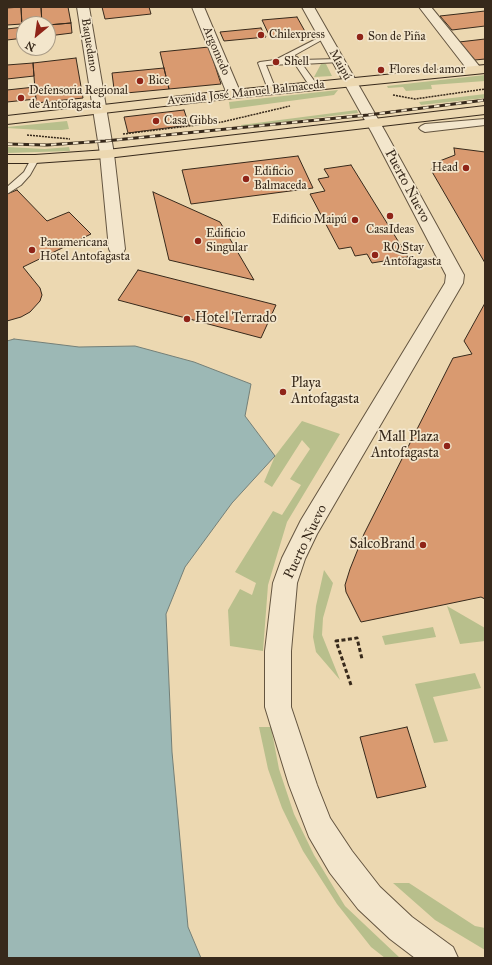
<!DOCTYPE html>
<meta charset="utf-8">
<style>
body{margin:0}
#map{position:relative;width:492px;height:965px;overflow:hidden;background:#ecd8b1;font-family:"IM FELL Great Primer",serif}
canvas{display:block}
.frame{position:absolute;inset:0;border:8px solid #37291b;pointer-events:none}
.north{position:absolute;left:16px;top:16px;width:40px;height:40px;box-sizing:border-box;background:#f3e6cc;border:1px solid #a89a85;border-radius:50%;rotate:209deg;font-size:11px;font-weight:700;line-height:16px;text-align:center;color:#37291b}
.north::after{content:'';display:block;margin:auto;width:14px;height:18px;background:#8f2418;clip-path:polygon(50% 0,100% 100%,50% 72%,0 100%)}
</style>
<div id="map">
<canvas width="492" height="965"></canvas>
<div class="frame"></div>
<div class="north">N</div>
</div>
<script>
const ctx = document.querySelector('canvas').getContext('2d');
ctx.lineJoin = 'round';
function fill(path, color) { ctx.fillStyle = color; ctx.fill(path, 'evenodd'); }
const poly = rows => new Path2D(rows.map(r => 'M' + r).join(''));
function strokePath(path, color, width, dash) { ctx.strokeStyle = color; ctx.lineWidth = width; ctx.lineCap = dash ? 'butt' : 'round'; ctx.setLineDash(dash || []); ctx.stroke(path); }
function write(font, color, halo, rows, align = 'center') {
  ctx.font = font + ' "IM FELL Great Primer",serif'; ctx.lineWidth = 3.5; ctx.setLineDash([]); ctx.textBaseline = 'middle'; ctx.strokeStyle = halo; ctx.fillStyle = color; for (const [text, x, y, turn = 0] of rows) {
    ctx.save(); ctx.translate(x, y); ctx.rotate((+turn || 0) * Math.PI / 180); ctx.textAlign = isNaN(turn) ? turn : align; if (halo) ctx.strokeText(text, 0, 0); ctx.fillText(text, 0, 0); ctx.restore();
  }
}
fill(poly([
 [321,64,326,64,332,76,314,77],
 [485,75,485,81,431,85,432,89,406,91,403,87,388,88,387,86],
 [338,90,334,95,230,109,229,102],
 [485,94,485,98,421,105,419,102],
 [357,110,358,113,340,115,241,127,241,125],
 [67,121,69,129,62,130,40,130,7,128,7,127],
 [7,147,45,149,69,147,70,151,7,153],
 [302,421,340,434,287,522,268,585,263,651,230,646,228,610,240,589,252,595,256,583,235,572,273,511,282,515,301,485,290,479,310,449,302,440,272,487,264,482,275,456],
 [324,570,333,583,323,618,322,635,340,680,316,652,313,637,316,606],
 [447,606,485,628,485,641,460,644],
 [433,627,436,637,385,645,382,636],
 [475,673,481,688,433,697,448,741,434,743,415,684],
 [259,727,271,727,279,769,294,814,314,855,345,906,400,958,385,958,371,947,337,904,303,851,282,808,268,769],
 [393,883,409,883,475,926,485,928,485,950,435,920]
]), '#b8bf8c');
const water = poly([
 [14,339,79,347,135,346,194,362,251,384,245,416,275,456,232,503,185,567,166,614,172,752,188,927,201,958,7,958,7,341,14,339]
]);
fill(water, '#9cb8b5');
strokePath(water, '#747f77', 1);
const building = poly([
 [21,7,22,24,7,25,7,8,21,7],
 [21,7,41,7,42,24,24,24,24,27,22,28,21,7],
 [41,7,68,7,71,23,48,25,42,24,41,7],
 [102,7,149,7,151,14,105,19,102,7],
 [485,11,485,26,452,30,440,16,485,11],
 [297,17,307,35,270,37,262,20,297,17],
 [71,23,72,33,48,36,48,25,71,23],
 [24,27,24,38,7,40,7,29,24,27],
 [261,28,266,37,224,41,220,32,261,28],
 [485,39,485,59,475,60,459,42,485,39],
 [209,47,221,84,169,89,160,52,209,47],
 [76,58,83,98,36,103,33,63,76,58],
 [33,63,34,76,7,79,7,65,33,63],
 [164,68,169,89,126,93,114,89,112,73,164,68],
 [35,87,36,99,7,102,7,90,35,87],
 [184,110,189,125,128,133,124,117,184,110],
 [454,148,485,152,485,263,431,170,437,162,455,155,454,148],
 [298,156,313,188,191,204,182,170,298,156],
 [351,165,408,257,372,263,367,254,355,256,351,247,339,249,310,194,325,191,318,179,329,177,324,169,351,165],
 [17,190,47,221,69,212,91,234,23,267,40,288,42,295,40,301,30,312,21,317,7,321,7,194,17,190],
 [153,192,220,222,254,280,169,260,153,192],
 [138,270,276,305,261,338,118,300,138,270],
 [485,303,485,599,481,597,361,622,346,592,345,585,350,569,364,534,453,358,472,354,464,341,485,303],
 [407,727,426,787,377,798,360,737,407,727]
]);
fill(building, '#d99a70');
strokePath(building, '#37291b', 1);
const service = poly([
 [322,36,327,37,293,56,297,57,300,60,338,59,341,61,340,62,302,64,318,86,314,88,311,88,295,64,266,65,276,90,272,92,269,92,258,63,260,62,275,60,322,36],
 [292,57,293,60,286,60,292,57],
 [32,157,35,157,39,159,30,175,21,185,7,194,7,187,24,172,32,157]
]);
const pedestrian = poly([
 [485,119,485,125,425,132,421,130,419,128,421,126,425,124,485,119]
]);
const minor = poly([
 [77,7,89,7,114,154,125,249,123,253,117,255,111,253,109,249,100,154,77,7],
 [192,7,204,7,241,94,239,97,234,98,229,97,227,94,192,7],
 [302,7,314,7,386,133,464,275,463,283,317,534,305,559,297,583,291,651,291,707,317,785,330,818,352,851,380,887,412,917,453,947,458,958,415,958,390,939,358,909,330,873,309,837,289,785,265,707,265,651,273,583,282,558,301,520,445,283,446,275,372,133,302,7],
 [419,7,431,7,480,67,482,70,480,73,470,73,419,7]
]);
const trunk = poly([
 [485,65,485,73,234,98,7,124,7,116,234,90,485,65],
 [485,106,485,114,107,158,35,163,7,163,7,155,35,155,107,150,485,106]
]);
strokePath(service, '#645540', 2);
strokePath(pedestrian, '#645540', 2);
strokePath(minor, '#645540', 2);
strokePath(trunk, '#37291b', 2);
strokePath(poly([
 [393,95,415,99,485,89],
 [123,134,222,122,290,106],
 [27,135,70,139]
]), '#37291b', 1.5, [2, 1]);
strokePath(poly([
 [351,685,336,641,357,638,362,659]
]), '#37291b', 3, [4, 2.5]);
fill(service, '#f3e6cc');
fill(pedestrian, '#f3e6cc');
fill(minor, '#f3e6cc');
fill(trunk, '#ecd8b1');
const rail = poly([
 [7,144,47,145,105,141,368,115,485,100]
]);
strokePath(rail, '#37291b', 3);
strokePath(rail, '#f3e6cc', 2, [5.5]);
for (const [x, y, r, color] of [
 [261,35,4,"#8f2418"],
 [360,37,4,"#8f2418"],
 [276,62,4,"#8f2418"],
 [381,70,4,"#8f2418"],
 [140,81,4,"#8f2418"],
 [21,98,4,"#8f2418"],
 [156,121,4,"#8f2418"],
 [466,168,4,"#8f2418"],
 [246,179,4,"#8f2418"],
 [390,216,4,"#8f2418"],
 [355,220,4,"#8f2418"],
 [198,241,4,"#8f2418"],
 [32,250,4,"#8f2418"],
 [375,255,4,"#8f2418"],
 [187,319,4,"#8f2418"],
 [283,392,4,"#8f2418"],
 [447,446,4,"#8f2418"],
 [423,545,4,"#8f2418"]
]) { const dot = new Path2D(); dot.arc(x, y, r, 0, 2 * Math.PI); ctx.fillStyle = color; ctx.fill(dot); strokePath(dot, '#f3e6cc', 1.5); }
write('12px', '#37291b', '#f3e6cc', [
 ["Chilexpress",269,35],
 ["Son de Piña",368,37],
 ["Shell",284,62],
 ["Flores del amor",389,70],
 ["Bice",148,81],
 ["Defensoria Regional",29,91],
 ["de Antofagasta",29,105],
 ["Casa Gibbs",164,121],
 ["Head",458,168,"right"],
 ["Edificio",254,172],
 ["Balmaceda",254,186],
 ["Edificio Maipú",347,220,"right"],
 ["CasaIdeas",390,230,"center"],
 ["Edificio",206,234],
 ["Singular",206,248],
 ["Panamericana",40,243],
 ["Hotel Antofagasta",40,257],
 ["RQ Stay",383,248],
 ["Antofagasta",383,262]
], 'left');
write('12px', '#37291b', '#f3e6cc', [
 ["Baquedano",89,45,81],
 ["Argomedo",216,51,67],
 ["Maipú",340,65,61],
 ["Avenida José Manuel Balmaceda",246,93,-6]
]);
write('14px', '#37291b', '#f3e6cc', [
 ["Puerto Nuevo",407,186,62],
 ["Puerto Nuevo",306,542,-64]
]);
write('14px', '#37291b', '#f3e6cc', [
 ["Hotel Terrado",195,319],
 ["Playa",291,384],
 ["Antofagasta",291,400],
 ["Mall Plaza",439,438,"right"],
 ["Antofagasta",439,454,"right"],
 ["SalcoBrand",415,545,"right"]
], 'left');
</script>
